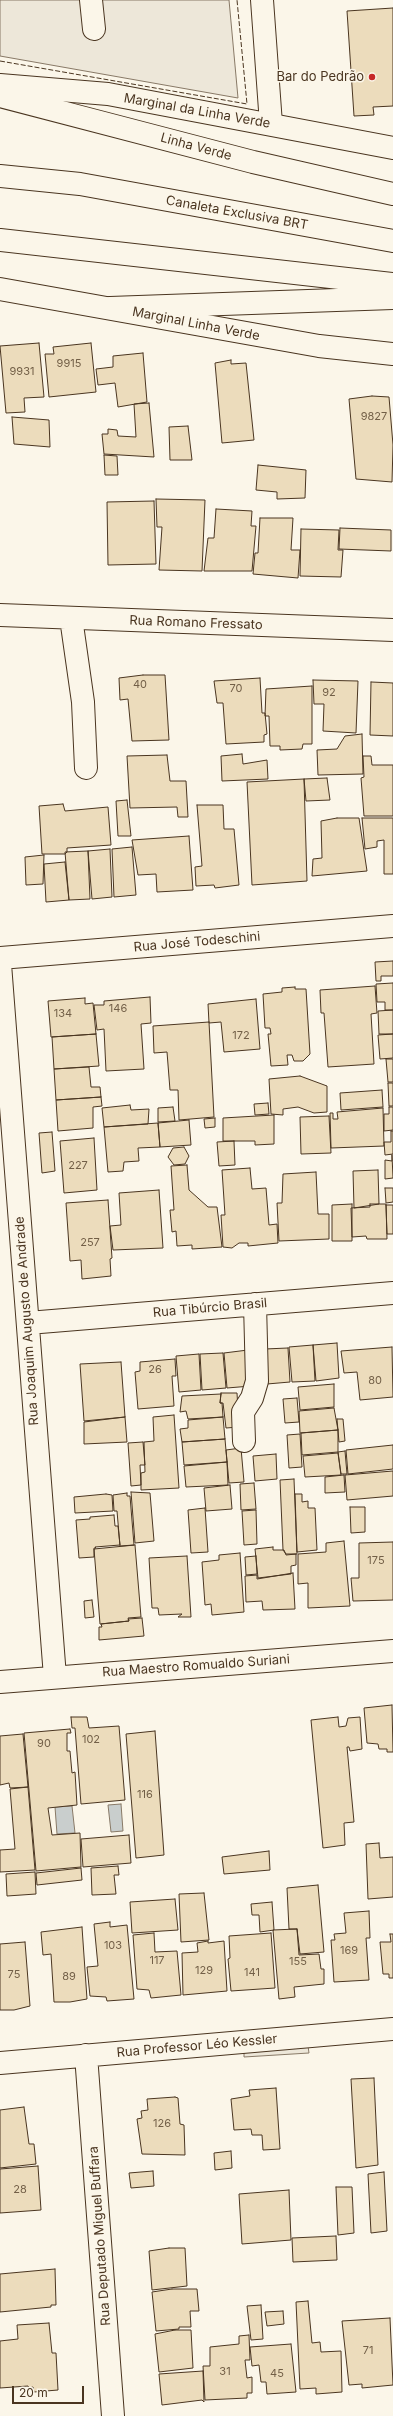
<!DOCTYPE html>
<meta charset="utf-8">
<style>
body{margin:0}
#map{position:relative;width:393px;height:2416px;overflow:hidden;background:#fbf6e9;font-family:Inter,sans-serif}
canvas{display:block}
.scale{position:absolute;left:12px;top:2386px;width:72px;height:18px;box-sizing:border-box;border:2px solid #4a3520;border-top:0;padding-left:5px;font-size:12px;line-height:14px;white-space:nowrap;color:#4a3520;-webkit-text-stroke:3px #fbf6e9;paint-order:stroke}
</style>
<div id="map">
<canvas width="393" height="2416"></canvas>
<div class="scale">20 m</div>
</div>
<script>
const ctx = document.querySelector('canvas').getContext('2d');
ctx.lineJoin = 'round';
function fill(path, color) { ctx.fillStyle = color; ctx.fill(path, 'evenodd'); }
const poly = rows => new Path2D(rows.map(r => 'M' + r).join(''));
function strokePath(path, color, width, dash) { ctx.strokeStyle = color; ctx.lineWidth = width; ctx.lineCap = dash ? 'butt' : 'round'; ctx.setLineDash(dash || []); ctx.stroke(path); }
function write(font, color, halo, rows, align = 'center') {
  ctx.font = font + ' Inter,sans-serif'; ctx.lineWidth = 3; ctx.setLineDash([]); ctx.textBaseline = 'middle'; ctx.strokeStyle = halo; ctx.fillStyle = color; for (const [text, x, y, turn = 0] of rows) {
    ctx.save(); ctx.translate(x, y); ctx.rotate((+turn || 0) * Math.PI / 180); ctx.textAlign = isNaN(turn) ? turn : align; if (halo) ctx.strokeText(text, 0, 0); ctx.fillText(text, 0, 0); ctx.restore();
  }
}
const parking = poly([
 [0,0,229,0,238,98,0,56,0,0],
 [308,2046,309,2053,244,2057,244,2051,308,2046]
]);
fill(parking, '#ede7d9');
strokePath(parking, '#887966', 1);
const water = poly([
 [121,1804,123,1831,111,1832,108,1805,121,1804],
 [72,1806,75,1833,57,1834,55,1807,72,1806]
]);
fill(water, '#c9cecd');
strokePath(water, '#887966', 1);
const building = poly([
 [393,8,393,106,373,107,374,115,354,116,347,11,393,8],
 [39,343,44,397,24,398,25,412,6,413,0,346,39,343],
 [91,343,96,392,49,397,45,354,54,354,53,347,91,343],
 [143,353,147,402,118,407,115,383,98,385,96,369,113,367,113,356,143,353],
 [231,360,231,364,246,363,254,440,222,443,215,363,231,360],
 [372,396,389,397,393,445,392,482,356,479,349,399,372,396],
 [149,403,154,457,104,454,102,434,108,434,108,429,117,430,118,436,136,437,134,404,149,403],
 [12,417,49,420,50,447,14,444,12,417],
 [188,426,192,460,170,460,169,427,188,426],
 [104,455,117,456,118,475,105,475,104,455],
 [258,465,306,470,305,498,277,499,277,492,256,490,258,465],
 [156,499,205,500,202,571,159,570,162,527,157,527,156,499],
 [154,501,156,564,108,565,107,502,154,501],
 [216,509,252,511,251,526,256,526,252,571,204,571,208,538,214,538,216,509],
 [260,518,293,518,291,550,300,550,298,578,253,574,255,553,258,553,260,518],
 [340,528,391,530,391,551,339,549,340,528],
 [301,529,339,530,338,550,343,550,341,577,300,576,301,529],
 [143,675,165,675,169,740,132,741,128,699,120,700,119,678,143,675],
 [260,678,262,713,265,713,267,734,264,735,264,742,226,744,223,703,217,703,214,681,260,678],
 [313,680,358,681,356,733,323,731,324,704,314,704,313,680],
 [371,682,393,683,393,736,370,735,371,682],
 [312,686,312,744,303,744,302,749,280,750,280,746,270,746,269,716,265,716,266,689,312,686],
 [362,734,363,774,318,775,317,750,337,749,345,736,362,734],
 [242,754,243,764,267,760,268,779,222,781,221,756,242,754],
 [167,755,170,781,186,781,188,817,178,817,177,807,130,808,127,756,167,755],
 [363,756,371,756,372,765,393,765,393,816,364,816,361,778,364,777,363,756],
 [327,778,330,800,306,801,304,779,327,778],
 [304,779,307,881,252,885,247,782,304,779],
 [127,800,131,836,118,836,116,801,127,800],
 [63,804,65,811,108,807,111,845,67,848,67,852,65,854,42,854,39,806,63,804],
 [197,805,223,805,224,829,234,829,239,885,215,888,214,885,196,886,195,867,202,866,197,805],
 [337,818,359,818,367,871,312,876,313,859,322,858,321,821,337,818],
 [362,818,393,818,393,874,384,874,384,840,377,841,377,847,365,849,362,818],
 [189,836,193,890,157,892,156,874,138,875,132,840,189,836],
 [132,847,136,895,114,897,112,849,132,847],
 [110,849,112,897,92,899,88,851,110,849],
 [88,851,90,899,69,900,65,852,88,851],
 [44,855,43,884,26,885,25,857,44,855],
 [65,862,69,900,46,902,44,864,65,862],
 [393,961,393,976,381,976,381,981,376,981,375,962,393,961],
 [393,983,393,1010,385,1010,385,1002,377,1002,376,984,393,983],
 [375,986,377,1013,371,1014,374,1064,328,1067,324,1013,321,1013,320,990,375,986],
 [295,987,295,989,306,989,310,1054,303,1061,294,1061,292,1055,287,1055,288,1065,271,1066,268,1034,271,1034,270,1028,265,1028,263,994,282,992,282,988,295,987],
 [150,997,151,1023,141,1024,144,1069,106,1071,104,1029,97,1030,94,1005,104,1005,104,1001,150,997],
 [85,998,85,1004,93,1003,96,1034,51,1037,48,1001,85,998],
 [256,999,260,1049,224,1052,221,1022,209,1023,208,1004,256,999],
 [393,1010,393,1034,379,1034,378,1011,393,1010],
 [209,1022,214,1117,179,1120,178,1090,170,1090,167,1052,154,1053,153,1026,209,1022],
 [96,1034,99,1066,54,1069,52,1037,96,1034],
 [393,1034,393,1058,380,1059,378,1035,393,1034],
 [386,1059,393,1059,393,1082,388,1082,386,1059],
 [89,1067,91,1087,100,1087,101,1097,56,1100,54,1069,89,1067],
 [300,1076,327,1086,327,1112,314,1113,298,1107,283,1109,283,1115,271,1114,269,1079,300,1076],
 [388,1083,393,1083,393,1106,389,1106,388,1083],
 [382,1090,383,1107,341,1110,340,1093,382,1090],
 [101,1097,102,1106,93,1107,93,1128,58,1131,56,1100,101,1097],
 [268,1103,269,1114,255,1115,254,1104,268,1103],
 [130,1105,131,1110,149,1109,148,1124,104,1127,102,1108,130,1105],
 [173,1107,175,1121,158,1122,158,1108,173,1107],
 [389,1107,393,1107,393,1130,384,1131,384,1114,389,1114,389,1107],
 [383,1108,384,1146,331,1148,330,1113,333,1113,333,1119,338,1119,337,1112,383,1108],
 [274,1115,274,1144,255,1145,255,1141,223,1141,223,1118,274,1115],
 [329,1116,331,1153,301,1154,300,1117,329,1116],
 [215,1118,215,1127,205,1128,204,1119,215,1118],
 [189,1120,191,1145,160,1147,158,1123,189,1120],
 [158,1123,160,1147,138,1148,139,1161,124,1162,123,1171,108,1172,104,1127,158,1123],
 [391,1131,393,1131,393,1154,385,1155,384,1142,391,1142,391,1131],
 [52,1132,55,1171,42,1173,39,1133,52,1132],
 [94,1138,97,1190,64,1193,60,1141,94,1138],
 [234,1141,235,1165,219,1166,217,1142,234,1141],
 [184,1147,189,1156,185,1164,174,1165,168,1157,173,1148,184,1147],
 [392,1155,393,1178,385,1179,385,1160,392,1161,392,1155],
 [187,1165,189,1190,208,1207,217,1207,222,1247,192,1249,192,1245,177,1246,176,1231,172,1232,170,1210,174,1210,171,1166,187,1165],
 [250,1168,252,1189,266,1188,269,1225,277,1224,278,1243,248,1246,248,1243,239,1243,232,1248,223,1247,221,1215,225,1215,222,1170,250,1168],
 [378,1170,379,1204,354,1208,353,1171,378,1170],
 [316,1172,318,1214,329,1214,329,1239,279,1241,277,1203,282,1203,283,1174,316,1172],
 [385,1188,393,1188,393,1202,386,1203,385,1188],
 [159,1190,163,1248,113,1250,110,1226,121,1225,119,1193,159,1190],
 [108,1200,112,1258,110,1259,111,1276,82,1279,81,1260,70,1261,66,1203,108,1200],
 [352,1204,352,1241,332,1241,332,1205,352,1204],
 [370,1204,386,1204,387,1239,367,1239,366,1236,352,1237,351,1208,370,1207,370,1204],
 [386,1205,393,1205,393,1234,387,1234,386,1205],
 [337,1343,339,1378,316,1381,313,1345,337,1343],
 [313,1345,315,1381,292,1382,289,1347,313,1345],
 [392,1347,393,1397,360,1400,357,1372,344,1373,341,1351,392,1347],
 [288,1348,290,1382,267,1384,265,1349,288,1348],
 [248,1350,251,1386,227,1388,224,1353,248,1350],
 [223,1353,226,1388,202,1390,200,1354,223,1353],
 [199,1354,201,1390,179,1392,176,1356,199,1354],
 [175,1359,176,1376,172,1376,174,1406,138,1409,135,1372,140,1371,140,1362,175,1359],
 [121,1362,125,1417,84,1421,80,1364,121,1362],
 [334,1384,334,1407,300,1410,298,1387,334,1384],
 [221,1393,237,1393,239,1427,226,1428,223,1403,220,1403,221,1393],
 [221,1394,220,1403,222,1403,223,1417,188,1419,186,1411,180,1412,182,1396,221,1394],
 [297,1398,299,1422,285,1423,283,1399,297,1398],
 [334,1408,338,1430,300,1433,299,1411,334,1408],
 [174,1415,179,1488,141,1490,141,1473,145,1472,144,1442,154,1441,153,1417,174,1415],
 [125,1417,127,1442,84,1444,84,1422,125,1417],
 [223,1417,225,1439,182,1442,180,1429,188,1428,188,1420,223,1417],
 [337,1419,343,1419,345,1441,339,1442,337,1419],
 [338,1430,338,1452,302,1455,301,1433,338,1430],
 [300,1434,302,1467,289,1468,287,1435,300,1434],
 [225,1439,227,1462,184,1465,182,1442,225,1439],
 [143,1442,145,1465,140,1465,141,1485,131,1486,128,1443,143,1442],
 [393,1445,393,1469,348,1474,346,1450,393,1445],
 [241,1448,244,1482,229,1483,226,1450,241,1448],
 [345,1451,347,1474,341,1474,338,1452,345,1451],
 [338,1453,341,1475,305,1477,303,1456,338,1453],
 [276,1454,277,1479,255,1481,253,1456,276,1454],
 [227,1462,228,1485,186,1487,184,1466,227,1462],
 [393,1471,393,1496,347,1500,345,1475,393,1471],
 [344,1475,345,1492,325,1493,325,1477,344,1475],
 [294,1479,297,1554,286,1554,283,1550,280,1480,294,1479],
 [254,1483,256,1509,241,1510,240,1484,254,1483],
 [230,1485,232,1509,206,1511,204,1488,230,1485],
 [131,1492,150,1493,154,1541,135,1543,131,1492],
 [127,1493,127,1496,130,1496,134,1545,120,1546,117,1511,114,1511,113,1495,127,1493],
 [106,1494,112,1495,113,1511,75,1513,74,1497,106,1494],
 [295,1494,302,1494,302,1502,308,1501,308,1508,315,1508,317,1550,297,1552,295,1494],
 [350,1507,365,1507,365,1532,351,1533,350,1507],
 [205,1508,208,1552,191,1553,188,1510,205,1508],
 [256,1510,257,1544,244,1545,242,1511,256,1510],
 [114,1515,115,1526,118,1526,120,1545,95,1547,96,1548,94,1548,94,1557,79,1558,76,1520,90,1519,90,1517,114,1515],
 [344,1541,350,1606,308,1608,308,1583,298,1584,298,1554,326,1552,326,1543,344,1541],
 [393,1542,393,1600,353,1601,351,1578,359,1578,359,1543,393,1542],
 [135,1545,141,1617,128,1618,129,1621,100,1624,94,1549,135,1545],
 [273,1547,273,1550,284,1550,286,1555,296,1554,296,1565,291,1566,291,1574,258,1578,255,1549,273,1547],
 [240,1553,244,1612,212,1615,211,1604,205,1605,202,1562,219,1560,219,1555,240,1553],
 [187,1556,191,1617,178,1617,182,1614,159,1615,158,1608,152,1608,149,1558,187,1556],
 [256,1556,257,1574,246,1575,245,1557,256,1556],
 [293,1573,295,1609,263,1610,262,1601,246,1602,245,1576,257,1575,257,1579,293,1573],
 [92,1600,94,1617,85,1618,84,1601,92,1600],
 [142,1618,144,1636,99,1640,99,1627,102,1627,101,1624,129,1621,128,1619,142,1618],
 [392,1705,393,1752,387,1752,387,1749,379,1749,378,1744,367,1743,364,1708,392,1705],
 [71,1717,87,1717,89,1728,119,1726,125,1800,81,1804,75,1728,72,1728,71,1717],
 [338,1717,339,1727,346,1726,348,1718,360,1717,362,1749,350,1751,349,1747,347,1747,354,1822,344,1823,345,1845,323,1848,311,1720,338,1717],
 [70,1729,71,1733,67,1733,67,1751,70,1751,72,1773,75,1772,77,1805,48,1808,52,1835,80,1833,81,1867,36,1871,24,1733,70,1729],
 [155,1731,164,1855,136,1858,126,1734,155,1731],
 [23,1734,28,1787,10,1788,9,1783,0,1785,0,1736,23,1734],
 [28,1787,35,1870,0,1872,0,1850,15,1849,10,1789,28,1787],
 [129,1835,131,1863,83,1867,81,1839,129,1835],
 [379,1843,380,1858,393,1857,393,1897,368,1899,366,1844,379,1843],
 [269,1851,270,1870,224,1874,222,1857,269,1851],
 [118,1866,119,1875,114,1875,116,1894,92,1895,91,1868,118,1866],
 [81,1868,82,1880,37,1885,36,1873,81,1868],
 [35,1872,36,1894,7,1896,6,1874,35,1872],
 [318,1885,324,1952,300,1954,297,1929,289,1929,287,1888,318,1885],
 [204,1893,209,1940,181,1942,179,1894,204,1893],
 [175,1899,178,1930,132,1933,130,1902,175,1899],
 [272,1902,274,1930,260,1932,259,1915,252,1915,251,1904,272,1902],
 [369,1911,370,1938,366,1938,369,1980,334,1982,331,1940,335,1940,334,1934,346,1933,344,1913,369,1911],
 [110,1922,110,1927,127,1925,134,1999,107,2001,106,1997,90,1996,87,1967,98,1966,94,1924,110,1922],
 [82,1927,87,1999,70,2002,54,2002,51,1954,43,1955,41,1932,82,1927],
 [297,1929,299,1955,319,1954,321,1969,324,1969,324,1984,294,1987,295,1997,279,1999,273,1930,297,1929],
 [154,1933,155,1952,177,1951,181,1995,151,1998,149,1990,137,1989,133,1935,154,1933],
 [271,1933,275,1988,231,1991,228,1959,230,1958,229,1936,271,1933],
 [390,1934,393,1934,393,1978,389,1978,389,1974,383,1974,380,1942,391,1942,390,1934],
 [208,1941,208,1943,224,1941,227,1991,183,1995,182,1953,198,1952,197,1943,208,1941],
 [25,1942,30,2006,14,2010,0,2010,0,1944,25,1942],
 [374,2078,378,2165,356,2168,351,2079,374,2078],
 [276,2088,280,2149,263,2150,262,2135,252,2135,251,2129,234,2130,231,2099,250,2096,249,2090,276,2088],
 [175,2097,178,2098,180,2124,184,2125,185,2155,142,2154,137,2119,142,2118,141,2111,148,2110,147,2099,175,2097],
 [24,2107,29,2144,34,2144,36,2164,0,2168,0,2110,24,2107],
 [231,2151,232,2168,215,2170,214,2153,231,2151],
 [38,2166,41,2210,0,2213,0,2169,38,2166],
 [153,2171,154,2186,131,2188,129,2173,153,2171],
 [384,2172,387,2231,371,2233,368,2174,384,2172],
 [336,2187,352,2187,354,2233,338,2235,336,2187],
 [289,2190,291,2240,242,2244,239,2194,289,2190],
 [336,2236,337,2260,293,2262,292,2238,336,2236],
 [169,2248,185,2248,187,2286,152,2290,149,2251,169,2248],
 [55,2269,56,2305,51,2305,51,2307,0,2312,0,2274,55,2269],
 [172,2289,197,2289,199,2311,190,2311,191,2327,179,2327,179,2329,156,2331,152,2292,172,2289],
 [308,2301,312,2343,320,2342,321,2352,341,2351,342,2392,316,2394,316,2388,300,2389,296,2302,308,2301],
 [261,2305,263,2339,251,2340,247,2306,261,2305],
 [283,2311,284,2324,267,2326,265,2312,283,2311],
 [390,2318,393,2385,362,2388,362,2384,349,2385,342,2321,390,2318],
 [49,2323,52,2353,56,2353,58,2390,34,2392,33,2387,29,2388,28,2386,0,2388,0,2341,18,2339,17,2325,49,2323],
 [175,2330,191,2330,193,2368,159,2372,155,2334,175,2330],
 [249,2335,250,2360,245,2360,247,2378,252,2377,252,2393,247,2393,247,2398,205,2400,203,2366,210,2366,210,2347,239,2344,239,2336,249,2335],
 [291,2344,296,2392,267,2394,266,2382,261,2382,259,2365,252,2366,250,2347,291,2344],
 [203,2371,204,2402,202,2400,162,2405,159,2374,203,2371]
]);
fill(building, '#ecdcbc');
strokePath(building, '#4a3520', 1);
const minor = poly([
 [91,0,94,29],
 [262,0,271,124],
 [0,176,80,184,393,241],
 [0,615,393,630],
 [71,618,83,702,86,768],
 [0,958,393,926],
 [0,964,55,1677],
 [28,1323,393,1293],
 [244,1441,243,1412,252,1398,257,1381,255,1304],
 [0,1682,393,1651],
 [86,2055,113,2416],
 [0,2063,393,2029]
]);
const major = poly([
 [0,85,108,94,393,148],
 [0,289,319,346,393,354]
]);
const highway = poly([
 [0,96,253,162,393,194],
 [0,240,393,284],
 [110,308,393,298]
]);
strokePath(minor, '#4a3520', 24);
strokePath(major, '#4a3520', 24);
strokePath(highway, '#4a3520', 24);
strokePath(minor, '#fbf6e9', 22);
strokePath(major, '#fbf6e9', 22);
strokePath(highway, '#fbf6e9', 22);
strokePath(poly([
 [0,61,247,104,237,0]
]), '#4a3520', 1, [5, 2]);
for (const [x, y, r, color] of [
 [372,77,4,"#c62828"]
]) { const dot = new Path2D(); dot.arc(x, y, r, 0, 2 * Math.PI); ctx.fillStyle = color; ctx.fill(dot); strokePath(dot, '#fbf6e9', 1.5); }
write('11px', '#725f47', null, [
 ["9915",69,364],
 ["9931",22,372],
 ["9827",374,417],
 ["40",140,685],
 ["70",236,689],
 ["92",329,693],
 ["146",118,1009],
 ["134",63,1014],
 ["172",241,1036],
 ["227",78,1166],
 ["257",90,1243],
 ["26",155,1370],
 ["80",375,1381],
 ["175",376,1561],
 ["102",91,1740],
 ["90",44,1744],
 ["116",145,1795],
 ["103",113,1946],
 ["169",349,1951],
 ["117",157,1961],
 ["155",298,1962],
 ["129",204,1971],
 ["141",252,1973],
 ["75",14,1975],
 ["89",69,1977],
 ["126",162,2124],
 ["28",20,2190],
 ["71",368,2351],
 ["31",225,2372],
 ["45",277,2374]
]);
write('13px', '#4a3520', '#fbf6e9', [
 ["Bar do Pedrão",364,77]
], 'right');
write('13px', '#4a3520', '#fbf6e9', [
 ["Marginal da Linha Verde",197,111,10],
 ["Linha Verde",196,147,15],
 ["Canaleta Exclusiva BRT",237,213,10],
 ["Marginal Linha Verde",196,324,11],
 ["Rua Romano Fressato",196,623,2],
 ["Rua José Todeschini",197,942,-5],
 ["Rua Tibúrcio Brasil",210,1308,-5],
 ["Rua Joaquim Augusto de Andrade",27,1321,-94],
 ["Rua Maestro Romualdo Suriani",196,1666,-4],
 ["Rua Professor Léo Kessler",197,2046,-5],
 ["Rua Deputado Miguel Buffara",100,2236,-94]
]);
</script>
